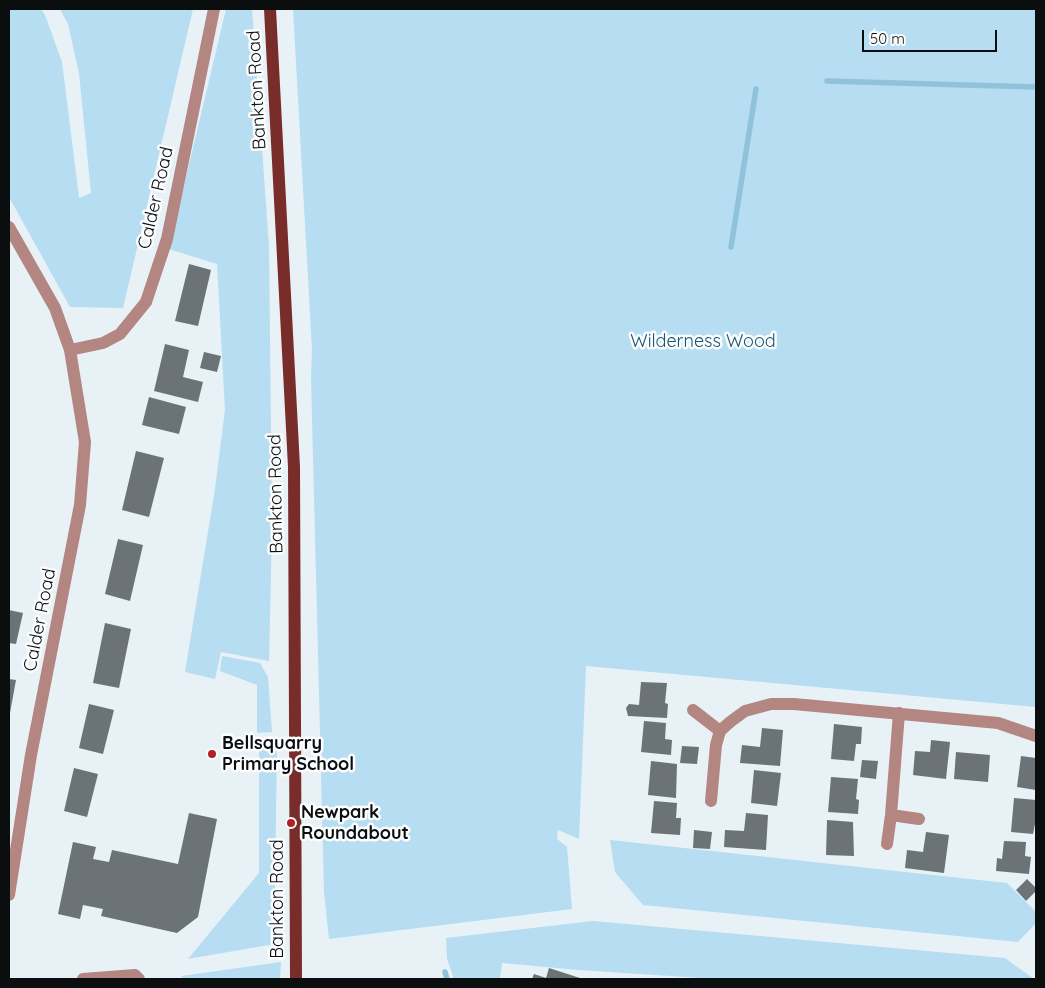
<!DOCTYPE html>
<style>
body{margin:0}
#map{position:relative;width:1045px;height:988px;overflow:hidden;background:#e8f1f6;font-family:Quicksand,sans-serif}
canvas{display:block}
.frame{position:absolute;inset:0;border:10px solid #0b0e0f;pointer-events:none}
.scale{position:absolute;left:862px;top:30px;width:135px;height:22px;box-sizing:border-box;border:2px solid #0b0e0f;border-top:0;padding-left:6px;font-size:15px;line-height:18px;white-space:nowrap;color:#0b0e0f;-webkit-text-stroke:4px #fbfdfe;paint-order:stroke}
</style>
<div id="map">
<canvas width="1045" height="988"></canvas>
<div class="frame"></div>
<div class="scale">50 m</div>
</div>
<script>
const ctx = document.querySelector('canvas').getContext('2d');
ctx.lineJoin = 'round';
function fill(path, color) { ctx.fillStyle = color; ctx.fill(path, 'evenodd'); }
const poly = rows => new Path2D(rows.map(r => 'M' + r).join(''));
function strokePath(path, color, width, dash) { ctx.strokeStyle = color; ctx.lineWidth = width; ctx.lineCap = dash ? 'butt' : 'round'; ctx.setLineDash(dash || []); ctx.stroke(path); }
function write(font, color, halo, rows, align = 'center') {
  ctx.font = font + ' Quicksand,sans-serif'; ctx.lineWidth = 5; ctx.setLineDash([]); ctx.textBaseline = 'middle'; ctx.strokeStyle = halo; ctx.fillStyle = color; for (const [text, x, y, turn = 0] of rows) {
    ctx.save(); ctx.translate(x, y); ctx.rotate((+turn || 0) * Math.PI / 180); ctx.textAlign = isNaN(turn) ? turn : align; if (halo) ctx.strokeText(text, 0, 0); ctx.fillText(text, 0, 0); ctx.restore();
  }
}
fill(poly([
 [9,9,41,9,45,15,62,62,79,198,91,193,79,73,68,24,60,9,193,9,123,308,70,307,9,197],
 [226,9,252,9,269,246,272,527,269,661,221,652,215,679,185,672,215,489,225,410,217,264,169,249],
 [293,9,1036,9,1036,707,586,666,579,839,558,830,557,839,567,847,572,909,329,939,324,892,311,377,312,350],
 [222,656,260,663,268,677,272,732,257,733,257,685,220,671],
 [259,746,277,747,274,944,188,959,259,873],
 [610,840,1007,883,1036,912,1036,923,1018,942,643,905,615,872],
 [593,921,1005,958,1034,979,716,979,579,970,502,963,500,979,454,979,447,959,446,938],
 [281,962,280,979,184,979,181,976]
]), '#b6ddf1');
strokePath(poly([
 [827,81,1036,87],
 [731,247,756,89],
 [445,972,447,979]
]), '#90c2db', 5.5);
fill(poly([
 [189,264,211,270,198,326,175,321],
 [165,344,189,350,183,377,203,382,198,402,154,391],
 [204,352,221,356,217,372,200,368],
 [149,397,186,407,179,434,142,425],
 [136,451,164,458,149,517,122,510],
 [118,539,143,545,130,601,105,594],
 [9,610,23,613,16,644,9,643],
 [105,623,131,629,119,688,93,683],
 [9,679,16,680,10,713,9,713],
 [641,682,667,683,665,703,668,704,667,718,628,716,626,708,629,704,639,705],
 [89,704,114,710,103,754,79,748],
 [644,721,666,723,665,739,672,740,671,755,641,752],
 [834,724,862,727,861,744,856,744,854,761,831,759],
 [762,728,783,730,780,766,740,763,742,745,760,747],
 [931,740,950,742,946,779,913,775,915,751,930,752],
 [682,746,699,747,697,764,680,763],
 [956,752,990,755,988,782,954,779],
 [1021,756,1036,758,1036,790,1017,787],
 [862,760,878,761,876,779,860,777],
 [651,761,677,764,676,798,648,795],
 [74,768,98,774,87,817,64,811],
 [754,770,781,773,777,806,751,803],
 [831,777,858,779,856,799,859,800,858,814,828,812],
 [1014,798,1036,800,1036,819,1033,834,1011,832],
 [654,801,677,803,676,818,681,818,680,835,651,833],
 [189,813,217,819,198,917,177,933,101,916,103,909,83,905,80,919,58,914,73,842,96,847,93,859,109,862,112,850,178,864],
 [746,813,768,815,766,850,724,847,725,830,744,831],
 [827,820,853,822,854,856,826,855],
 [694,830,712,832,710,849,693,848],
 [926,832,949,835,944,873,905,868,907,850,923,852],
 [1004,841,1026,842,1025,856,1031,857,1029,874,996,871,997,858,1002,859],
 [1027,879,1036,888,1036,891,1026,901,1016,890],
 [549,968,583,979,532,979,534,974,546,978]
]), '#6b7377');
strokePath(poly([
 [9,227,55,308,70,350,85,442,80,505,31,755,9,895],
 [70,350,103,343,120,334,146,302,167,239,214,9],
 [693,710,720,731],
 [711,801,716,745,720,731,730,722,745,711,771,704,794,704,998,723,1036,736],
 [891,815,919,819],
 [887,844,891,815,899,713],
 [83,979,135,975,139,979]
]), '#b38682', 12);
strokePath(poly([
 [270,9,294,467,296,979]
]), '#782d2a', 12);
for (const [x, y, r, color] of [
 [212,754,5,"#b22025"],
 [291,823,5,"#b22025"]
]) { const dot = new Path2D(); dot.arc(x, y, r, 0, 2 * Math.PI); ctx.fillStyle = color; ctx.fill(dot); strokePath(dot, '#fbfdfe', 2); }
write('18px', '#0b0e0f', '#fbfdfe', [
 ["Bankton Road",257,90,-93],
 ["Calder Road",156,198,-77],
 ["Bankton Road",276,494,-91],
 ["Calder Road",40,620,-79],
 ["Bankton Road",278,899,-90]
]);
write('18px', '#185671', '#fbfdfe', [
 ["Wilderness Wood",703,342]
]);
write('bold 18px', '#0b0e0f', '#fbfdfe', [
 ["Bellsquarry",222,744],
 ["Primary School",222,765],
 ["Newpark",301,813],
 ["Roundabout",301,834]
], 'left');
</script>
